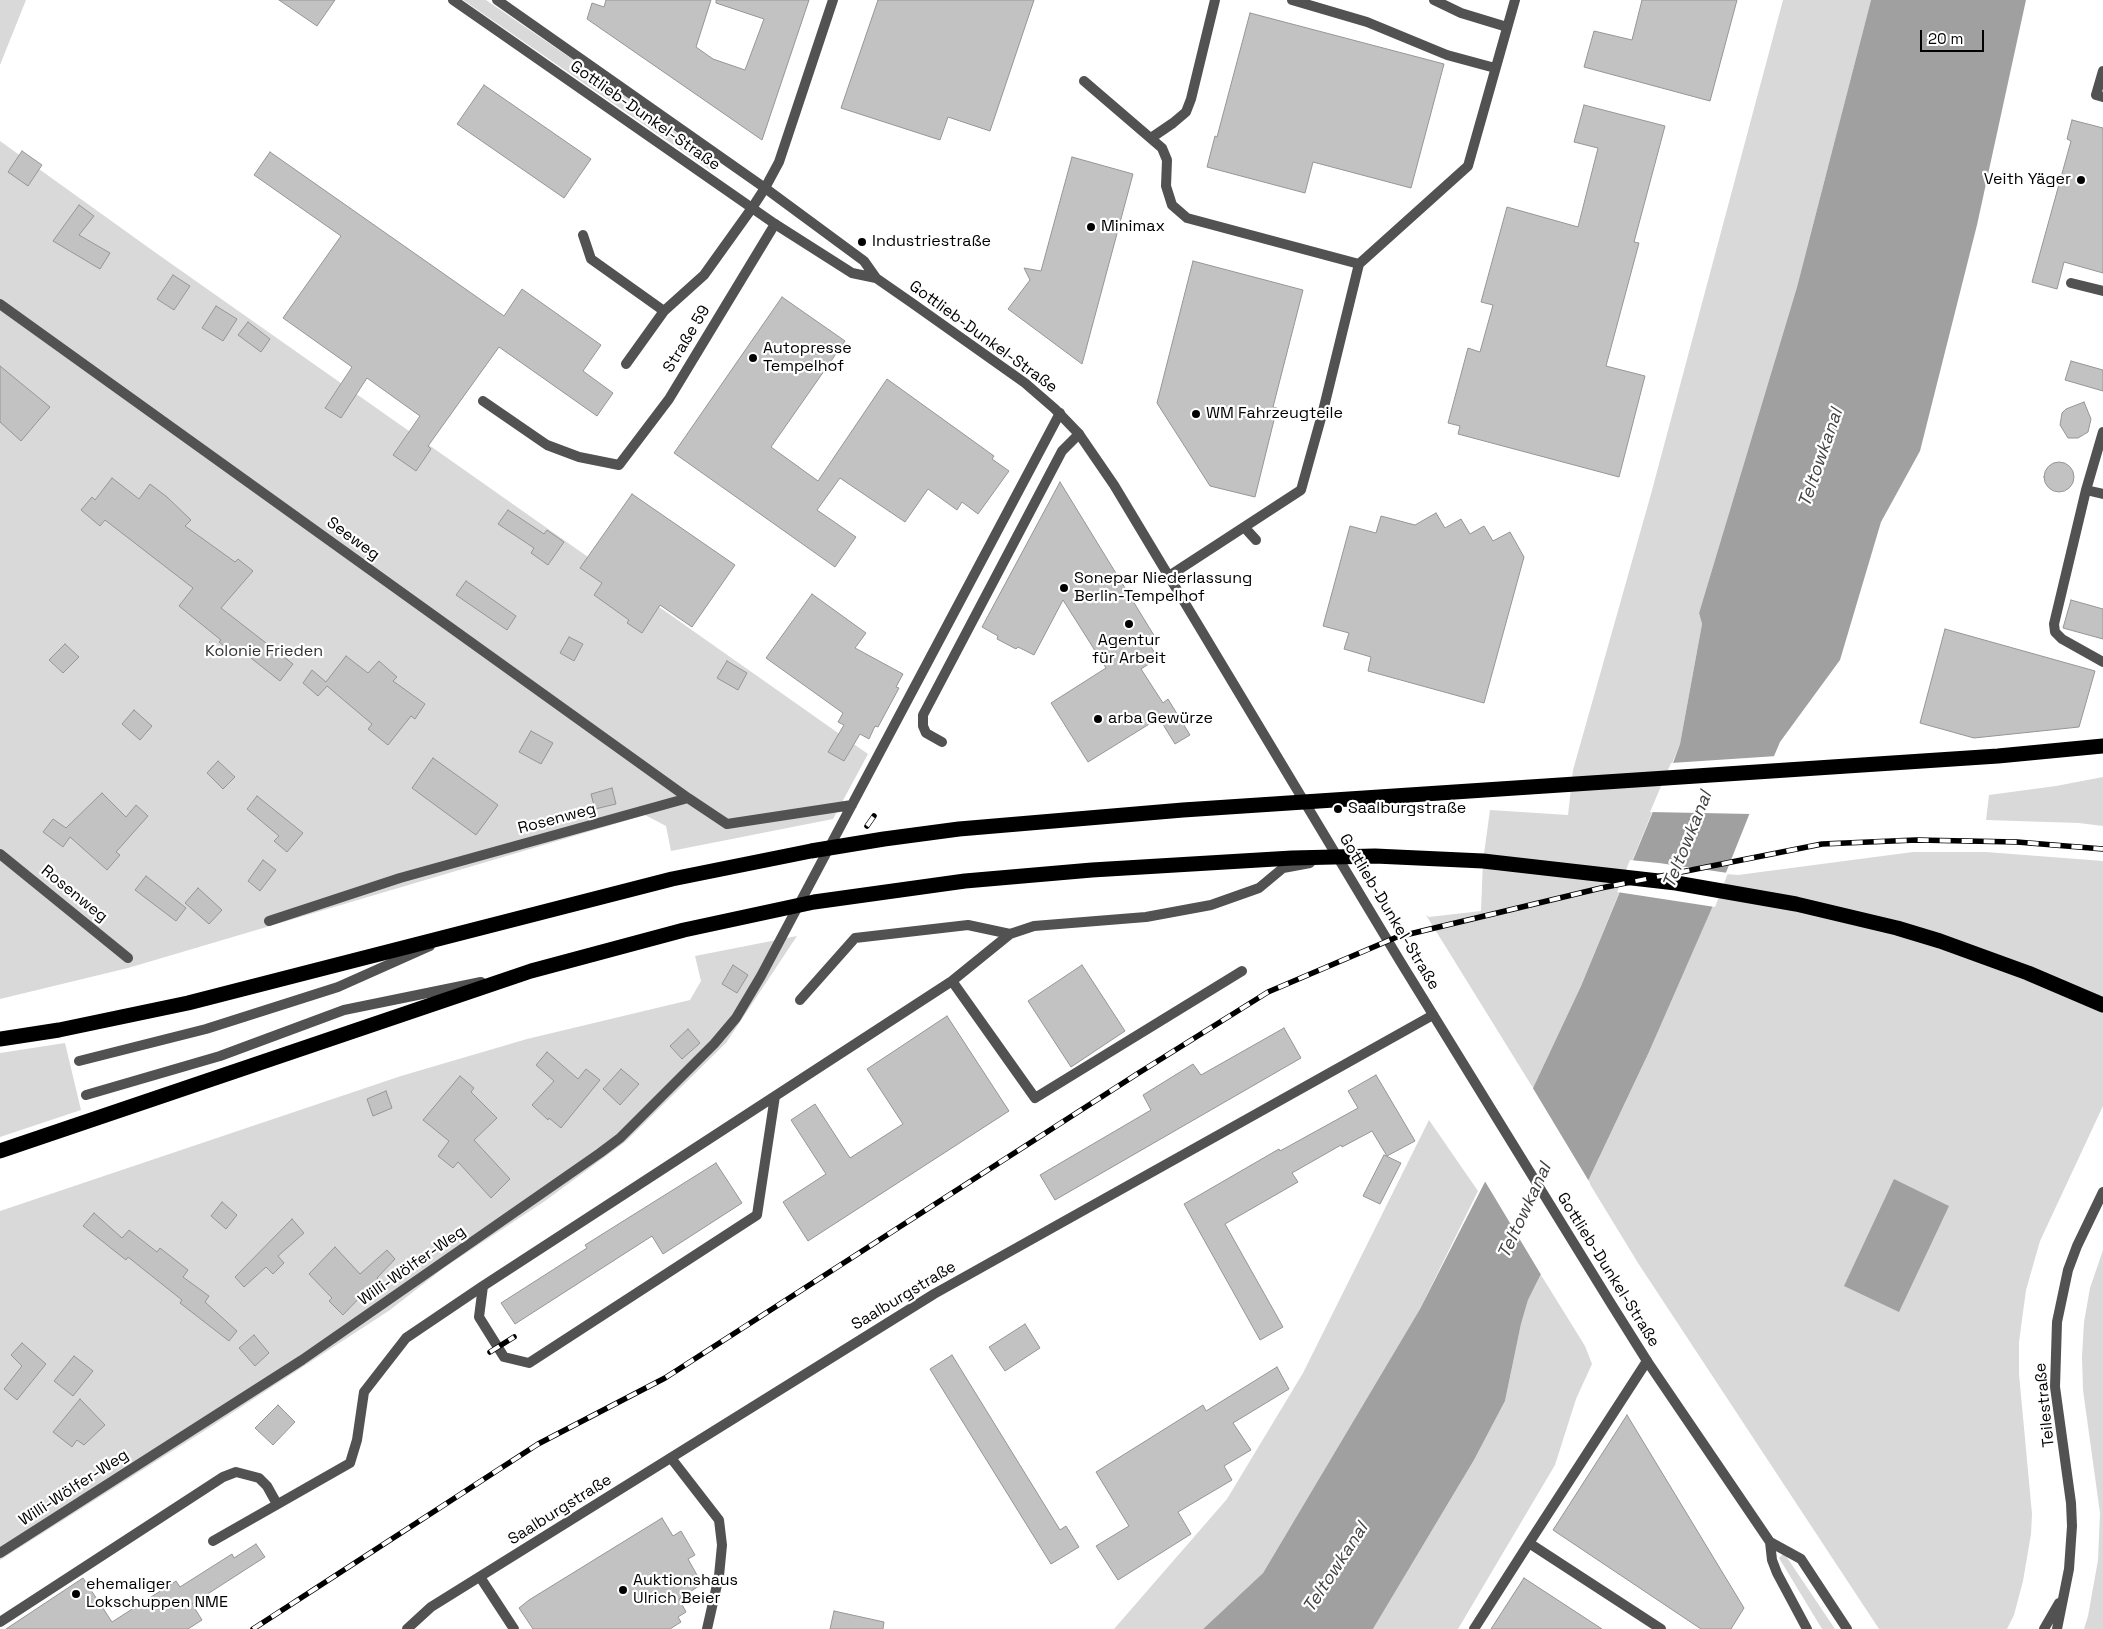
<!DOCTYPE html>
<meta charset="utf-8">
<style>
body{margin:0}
#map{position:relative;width:2103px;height:1629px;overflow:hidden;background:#fff;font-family:"Space Grotesk",sans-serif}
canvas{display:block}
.scale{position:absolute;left:1920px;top:30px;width:64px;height:22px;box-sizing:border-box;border:2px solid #000;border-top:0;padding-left:6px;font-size:15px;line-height:18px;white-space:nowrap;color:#000;-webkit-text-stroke:4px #fff;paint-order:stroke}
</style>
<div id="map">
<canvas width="2103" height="1629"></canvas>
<div class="scale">20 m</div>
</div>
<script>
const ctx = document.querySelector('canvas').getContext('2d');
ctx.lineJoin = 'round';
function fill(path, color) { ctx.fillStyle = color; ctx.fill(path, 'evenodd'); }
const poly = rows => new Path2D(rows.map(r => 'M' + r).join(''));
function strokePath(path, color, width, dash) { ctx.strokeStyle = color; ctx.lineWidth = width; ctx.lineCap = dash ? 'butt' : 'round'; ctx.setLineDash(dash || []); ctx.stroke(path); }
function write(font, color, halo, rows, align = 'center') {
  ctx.font = font + ' "Space Grotesk",sans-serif'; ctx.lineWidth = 4.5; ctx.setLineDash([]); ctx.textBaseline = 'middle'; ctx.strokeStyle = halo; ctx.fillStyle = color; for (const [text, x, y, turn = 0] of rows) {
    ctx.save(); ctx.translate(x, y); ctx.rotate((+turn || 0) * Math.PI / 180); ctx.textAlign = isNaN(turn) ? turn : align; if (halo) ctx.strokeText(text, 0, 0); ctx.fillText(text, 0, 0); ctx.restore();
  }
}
fill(poly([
 [0,0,26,0,0,65],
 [463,0,486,0,649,112,716,162,710,170],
 [1783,0,1871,0,1797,287,1699,613,1702,624,1680,744,1581,986,1533,1088,1426,915,1429,917,1481,911,1483,861,1490,810,1568,815,1573,770,1651,494],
 [0,141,156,253,868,754,833,819,671,851,666,826,645,815,128,968,0,999],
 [2103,777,2103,826,2079,823,1986,820,1989,795,2056,786],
 [1913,852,1986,852,2103,861,2103,1106,2040,1241,2026,1290,2019,1342,2019,1374,2032,1514,2031,1534,2023,1581,2014,1615,2007,1629,1879,1629,1638,1263,1588,1181,1649,1052,1726,874,1738,875],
 [797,936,726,1043,625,1142,545,1201,445,1267,390,1310,212,1426,0,1560,0,1211,401,1076,527,1039,690,1000,701,981,695,956],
 [65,1043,81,1110,0,1137,0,1053],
 [1429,1120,1478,1191,1420,1309,1263,1573,1203,1629,1114,1629,1227,1499,1303,1373],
 [2103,1250,2103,1629,2084,1629,2088,1616,2098,1560,2100,1513,2083,1390,2082,1357,2084,1322,2090,1288],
 [1541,1275,1585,1346,1592,1364,1576,1399,1555,1465,1458,1629,1373,1629,1474,1460,1505,1401,1521,1324,1528,1300],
 [1783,1554,1786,1556,1835,1629,1822,1629,1779,1558]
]), '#d9d9d9');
fill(poly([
 [1871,0,2026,0,1977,225,1920,451,1881,522,1840,660,1780,742,1749,815,1711,910,1649,1052,1588,1181,1528,1300,1521,1324,1505,1401,1474,1460,1373,1629,1203,1629,1263,1573,1420,1309,1533,1088,1581,986,1673,763,1680,744,1702,624,1699,613,1797,287],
 [1894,1179,1949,1206,1899,1312,1844,1286]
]), '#a0a0a0');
fill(poly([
 [1777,756,1752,814,1650,812,1671,763],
 [1630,860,1659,863,1728,873,1715,907,1617,892],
 [1531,1085,1590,1183,1543,1278,1483,1178]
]), '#fff');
const building = poly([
 [279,0,335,0,317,26,279,0],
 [606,0,711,0,696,47,713,59,745,70,764,19,716,3,716,0,809,0,762,140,587,19,592,3,604,7,606,0],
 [878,0,1034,0,990,131,948,117,940,140,841,108,878,0],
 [1642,0,1737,0,1710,101,1584,67,1594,31,1632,40,1642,0],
 [1250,13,1444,64,1411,188,1313,162,1305,193,1207,167,1215,136,1217,137,1250,13],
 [484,85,591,159,564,198,457,124,484,85],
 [1584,105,1665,126,1634,242,1639,243,1606,366,1645,376,1619,477,1458,434,1460,426,1448,423,1468,348,1480,352,1493,305,1481,302,1507,207,1578,227,1598,148,1574,142,1584,105],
 [2072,120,2103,128,2103,273,2064,262,2057,289,2032,282,2071,141,2067,139,2072,120],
 [22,151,42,165,28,186,8,172,22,151],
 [270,152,504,316,522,289,601,345,583,371,613,393,597,416,499,347,428,446,431,449,416,471,393,455,420,416,367,378,341,418,325,408,352,367,283,318,341,236,254,175,270,152],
 [1072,157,1133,174,1082,364,1008,309,1030,280,1024,268,1041,271,1072,157],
 [79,205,94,216,79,235,110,253,100,269,53,241,79,205],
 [1193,261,1303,290,1273,407,1277,408,1255,497,1210,486,1157,403,1193,261],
 [173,275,190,286,174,310,157,299,173,275],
 [782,297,845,341,771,447,818,481,887,379,994,456,992,459,1009,471,978,514,962,502,957,510,928,489,905,522,840,478,817,510,856,537,835,567,674,453,782,297],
 [216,306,237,319,223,341,202,328,216,306],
 [248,322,270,339,261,352,238,335,248,322],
 [2071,361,2103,370,2103,391,2065,380,2071,361],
 [0,366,50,407,21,441,0,422,0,366],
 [2084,402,2091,419,2088,432,2078,438,2068,438,2060,425,2062,413,2066,409,2084,402],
 '2044 477a15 15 0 1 1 30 0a15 15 0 1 1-30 0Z',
 [112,478,139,499,150,484,167,497,191,520,185,526,235,562,238,559,253,571,221,608,293,664,280,681,242,651,238,656,219,642,221,640,179,606,193,588,105,520,100,526,81,510,92,497,95,500,112,478],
 [1060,482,1155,637,1148,642,1158,658,1141,669,1163,703,1168,699,1190,735,1175,744,1159,718,1088,762,1051,703,1106,668,1063,600,1034,655,1018,647,1016,649,997,639,998,636,982,627,1060,482],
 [632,494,735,565,692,627,660,605,642,633,627,623,629,620,594,595,602,583,580,568,632,494],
 [508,510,544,534,547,530,564,542,548,565,531,553,534,548,498,524,508,510],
 [1436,513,1445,528,1461,519,1470,534,1484,526,1493,541,1510,532,1524,557,1484,703,1368,671,1371,657,1344,649,1349,633,1323,626,1350,526,1376,533,1381,516,1415,525,1436,513],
 [466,581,516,616,507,630,456,595,466,581],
 [812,594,866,633,855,648,903,674,896,687,899,688,878,727,875,726,869,739,860,734,844,761,828,752,844,725,838,722,843,713,766,658,812,594],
 [2071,600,2103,609,2103,639,2063,628,2071,600],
 [1945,629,2095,671,2079,727,1974,738,1920,723,1945,629],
 [569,637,583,644,574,661,560,653,569,637],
 [65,644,79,657,63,673,49,660,65,644],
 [346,656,368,673,379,661,397,677,393,681,425,704,415,719,411,716,388,745,368,729,372,724,327,686,318,696,303,683,312,670,326,682,346,656],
 [727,661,747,673,738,690,717,678,727,661],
 [134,710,152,726,140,740,122,724,134,710],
 [531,731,553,743,541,764,519,752,531,731],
 [433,758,498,805,476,835,412,788,433,758],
 [218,761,235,777,223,789,207,773,218,761],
 [612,788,616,804,595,809,591,794,612,788],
 [102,793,126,817,136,805,148,816,116,852,120,855,107,870,70,837,63,847,43,832,53,819,66,828,102,793],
 [257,796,303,833,287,852,274,841,279,836,247,809,257,796],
 [263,860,276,870,260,891,248,881,263,860],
 [146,876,186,908,176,921,135,890,146,876],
 [198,888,222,910,209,924,185,903,198,888],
 [733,965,748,975,737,993,722,984,733,965],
 [1082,965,1125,1031,1071,1067,1028,1001,1082,965],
 [947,1016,1009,1111,808,1241,783,1202,826,1174,791,1120,815,1104,850,1158,903,1124,867,1069,947,1016],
 [1284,1028,1301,1058,1055,1200,1040,1175,1151,1110,1143,1095,1193,1064,1201,1075,1284,1028],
 [688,1029,700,1043,682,1059,670,1046,688,1029],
 [547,1052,578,1079,586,1069,600,1080,561,1128,549,1118,548,1120,532,1105,554,1081,536,1065,547,1052],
 [621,1069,639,1084,620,1105,603,1089,621,1069],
 [1376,1075,1415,1141,1387,1156,1372,1131,1342,1147,1341,1145,1292,1173,1298,1182,1225,1224,1283,1327,1260,1340,1184,1204,1279,1149,1280,1151,1358,1108,1348,1091,1376,1075],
 [460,1076,474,1088,471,1092,497,1118,474,1140,510,1179,491,1198,458,1162,453,1168,438,1156,449,1141,423,1120,460,1076],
 [386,1091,392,1108,373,1116,367,1099,386,1091],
 [1384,1155,1401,1163,1380,1204,1363,1196,1384,1155],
 [716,1163,742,1203,663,1254,652,1236,515,1324,501,1303,587,1248,585,1245,716,1163],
 [222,1202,237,1215,226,1229,211,1216,222,1202],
 [94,1213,122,1238,129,1230,157,1252,160,1248,188,1270,183,1277,209,1296,205,1302,237,1331,229,1341,180,1303,182,1300,128,1257,126,1260,83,1226,94,1213],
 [292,1219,304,1233,278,1256,284,1263,273,1274,266,1267,244,1287,235,1277,292,1219],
 [335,1247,360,1274,387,1250,395,1259,377,1278,383,1284,367,1298,363,1294,343,1315,329,1301,332,1298,309,1274,335,1247],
 [1025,1324,1040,1348,1005,1371,989,1347,1025,1324],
 [254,1335,269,1353,255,1366,239,1348,254,1335],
 [22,1343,46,1364,17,1400,4,1389,22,1366,11,1355,22,1343],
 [952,1355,1060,1530,1066,1526,1079,1547,1051,1564,930,1369,952,1355],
 [74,1356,93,1371,73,1396,54,1381,74,1356],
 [1277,1367,1289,1389,1233,1423,1251,1450,1224,1466,1232,1480,1178,1512,1191,1534,1118,1580,1096,1546,1129,1526,1096,1472,1203,1405,1206,1411,1277,1367],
 [80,1399,105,1425,84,1445,77,1440,72,1447,53,1432,80,1399],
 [278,1405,295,1422,273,1445,255,1428,278,1405],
 [1627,1415,1744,1608,1731,1629,1701,1629,1553,1530,1627,1415],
 [662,1518,673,1536,681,1531,695,1555,688,1559,702,1584,679,1599,686,1612,678,1617,681,1622,670,1629,533,1629,519,1608,529,1600,662,1518],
 [256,1544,265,1557,192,1604,202,1620,188,1629,6,1629,83,1578,112,1622,176,1581,180,1587,232,1554,234,1558,256,1544],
 [1524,1578,1602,1629,1491,1629,1524,1578],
 [834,1611,884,1622,883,1629,830,1629,834,1611]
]);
fill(building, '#c2c2c2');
strokePath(building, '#969696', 1);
strokePath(poly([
 [1292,0,1367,22,1447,55,1495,68],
 [1434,0,1461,13,1507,27],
 [2103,71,2096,95,2103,97],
 [1084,81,1162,148,1167,160,1166,186,1172,205,1187,218,1359,264],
 [1151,138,1173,123,1186,112,1191,99,1215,0],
 [583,235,591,259,664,311],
 [2071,283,2103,291],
 [0,304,688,798],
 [626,364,664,311,704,275,752,208],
 [483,401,547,445,579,457,619,465,669,399,775,224],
 [2103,432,2086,490,2054,624,2055,632,2062,639,2103,662],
 [2086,490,2103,494],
 [1245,528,1256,540],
 [1169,576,1301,490,1323,411,1359,264,1468,166,1515,0],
 [942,742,926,733,923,726,923,715,1062,451,1079,434],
 [0,854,128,958],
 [269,921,400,878,688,798,727,824,852,805],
 [952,981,1035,1098,1242,971],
 [800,1000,855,938,968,925,1010,934],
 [79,1061,206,1029,338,987,430,946],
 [86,1095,220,1056,344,1010,481,982],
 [775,1096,757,1215,529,1363,504,1357,479,1317,483,1286,952,981,1010,934,1034,926,1146,917,1211,905,1259,888,1283,868,1310,863],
 [671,1458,719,1520,722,1545,719,1576,707,1629],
 [213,1541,350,1463,357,1440,364,1392,406,1338,483,1286],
 [1529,1543,1647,1361],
 [0,1553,302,1360,600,1153,620,1138,714,1044,736,1018,761,976,1060,413],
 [480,1577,514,1629],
 [0,1622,223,1477,236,1472,259,1478,267,1486,277,1504],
 [1474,1629,1529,1543,1661,1629]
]), '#525252', 10);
strokePath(poly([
 [752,208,765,188,779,162,833,0],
 [407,1629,431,1607,934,1294,1433,1015]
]), '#525252', 10);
strokePath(poly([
 [453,0,775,224,852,273,876,278,912,303,1025,383,1055,409,1079,434,1114,485,1400,961,1610,1302,1647,1361,1770,1542,1772,1560,1777,1573,1807,1629],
 [497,0,765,188,864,261,876,278],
 [1770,1542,1801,1559,1847,1629],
 [2044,1629,2059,1603],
 [2057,1629,2069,1569,2072,1526,2071,1503,2055,1387,2057,1322,2068,1270,2077,1246,2103,1192]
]), '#525252', 10);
strokePath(poly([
 [0,1039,59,1030,188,1003,672,879,811,851,884,839,959,829,1183,810,1998,756,2103,746],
 [0,1151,531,971,684,930,814,902,965,881,1092,870,1292,858,1375,856,1483,861,1676,883,1796,904,1897,928,1940,941,2028,973,2103,1005]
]), '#000', 15);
const rail = poly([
 [867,826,874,816],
 [490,1352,514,1337],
 [253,1629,538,1444,665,1378,1137,1074,1268,992,1397,937,1601,888,1822,844,1916,840,2017,842,2103,849]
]);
strokePath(rail, '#000', 5.5);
strokePath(rail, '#fff', 4, [11]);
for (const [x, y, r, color] of [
 [2081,180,5,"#000"],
 [1091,227,5,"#000"],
 [862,242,5,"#000"],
 [753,358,5,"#000"],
 [1196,414,5,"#000"],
 [1064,588,5,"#000"],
 [1129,624,5,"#000"],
 [1098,719,5,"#000"],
 [1338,809,5,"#000"],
 [623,1590,5,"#000"],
 [76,1594,5,"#000"]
]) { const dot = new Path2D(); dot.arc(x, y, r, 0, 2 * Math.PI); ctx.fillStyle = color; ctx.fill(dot); strokePath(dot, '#fff', 2); }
write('16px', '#000', '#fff', [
 ["Gottlieb-Dunkel-Straße",645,116,35],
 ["Gottlieb-Dunkel-Straße",983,337,36],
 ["Straße 59",687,339,-59],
 ["Seeweg",353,539,36],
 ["Rosenweg",557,819,-15],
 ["Rosenweg",74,894,39],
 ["Gottlieb-Dunkel-Straße",1389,912,59],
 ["Willi-Wölfer-Weg",412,1266,-35],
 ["Gottlieb-Dunkel-Straße",1608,1270,58],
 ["Saalburgstraße",904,1296,-31],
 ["Teilestraße",2045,1405,-96],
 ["Willi-Wölfer-Weg",74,1488,-33],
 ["Saalburgstraße",560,1510,-32]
]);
write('16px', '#000', '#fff', [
 ["Veith Yäger",2071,180,"right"],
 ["Minimax",1101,227],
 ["Industriestraße",872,242],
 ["Autopresse",763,349],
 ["Tempelhof",763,367],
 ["WM Fahrzeugteile",1206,414],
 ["Sonepar Niederlassung",1074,579],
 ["Berlin-Tempelhof",1074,597],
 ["Agentur",1129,641,"center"],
 ["für Arbeit",1129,659,"center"],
 ["arba Gewürze",1108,719],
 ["Saalburgstraße",1348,809],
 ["Auktionshaus",633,1581],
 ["Ulrich Beier",633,1599],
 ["ehemaliger",86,1585],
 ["Lokschuppen NME",86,1603]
], 'left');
write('16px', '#303030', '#fff', [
 ["Kolonie Frieden",264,652]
]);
write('italic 18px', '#414141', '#fff', [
 ["Teltowkanal",1821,458,-71],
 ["Teltowkanal",1688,840,-68],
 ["Teltowkanal",1525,1211,-65],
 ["Teltowkanal",1336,1568,-57]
]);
</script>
